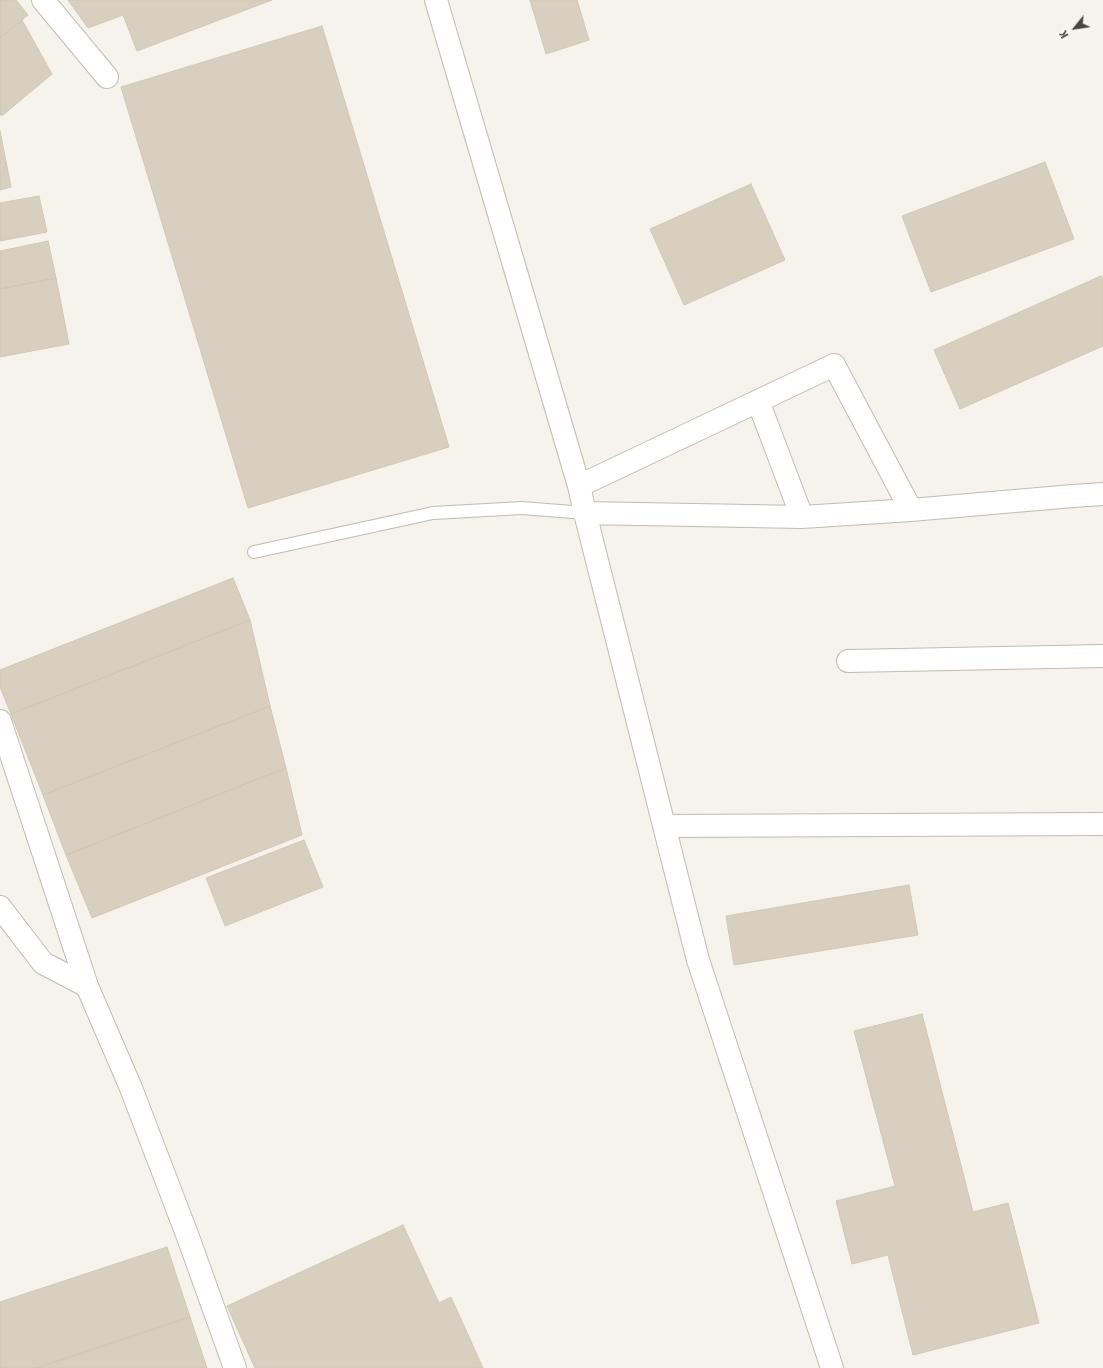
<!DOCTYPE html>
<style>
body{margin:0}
#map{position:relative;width:1103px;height:1368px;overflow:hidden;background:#f6f3ec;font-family:"Fira Sans Condensed",sans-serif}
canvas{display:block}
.north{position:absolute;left:1055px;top:8px;width:40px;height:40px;-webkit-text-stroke:3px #fff;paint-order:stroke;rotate:240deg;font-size:11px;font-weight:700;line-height:16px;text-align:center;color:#4b4439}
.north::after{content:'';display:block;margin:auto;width:14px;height:18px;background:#4b4439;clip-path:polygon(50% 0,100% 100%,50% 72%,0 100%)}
</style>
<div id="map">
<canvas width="1103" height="1368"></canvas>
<div class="north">K</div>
</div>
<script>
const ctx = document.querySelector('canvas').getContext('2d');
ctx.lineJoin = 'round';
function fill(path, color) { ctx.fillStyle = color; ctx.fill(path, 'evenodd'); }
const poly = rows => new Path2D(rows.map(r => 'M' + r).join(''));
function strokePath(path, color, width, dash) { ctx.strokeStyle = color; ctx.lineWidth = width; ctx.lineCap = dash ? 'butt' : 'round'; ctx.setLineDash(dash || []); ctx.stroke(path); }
const building = poly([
 [0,0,16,0,28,15,0,38,0,0],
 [68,0,272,0,137,51,123,15,88,28,68,0],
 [530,0,577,0,589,40,546,54,530,0],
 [22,20,52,74,3,115,0,115,0,38,22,20],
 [322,26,449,447,248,508,121,87,322,26],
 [0,131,11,187,0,190,0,131],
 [1045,162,1074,239,931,292,902,216,1045,162],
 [751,184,785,260,684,305,650,229,751,184],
 [39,196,47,232,0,241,0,203,39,196],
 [48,241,56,278,0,289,0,251,48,241],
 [1101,276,1103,280,1103,346,960,409,934,350,1101,276],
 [56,278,69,344,0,357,0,289,56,278],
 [233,578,250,620,11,714,0,687,0,670,233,578],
 [250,620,270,706,43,795,11,714,250,620],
 [270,706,286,768,66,855,43,795,270,706],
 [286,768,302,835,92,918,66,855,286,768],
 [304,840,323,887,225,926,206,878,304,840],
 [909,885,918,935,734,965,726,916,909,885],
 [922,1014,973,1212,1008,1203,1039,1323,913,1355,888,1255,852,1264,836,1201,895,1186,854,1031,922,1014],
 [403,1225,439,1303,451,1297,483,1368,255,1368,227,1306,403,1225],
 [167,1247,190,1317,37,1368,0,1368,0,1302,167,1247],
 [190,1317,207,1368,37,1368,190,1317]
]);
fill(building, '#d8cfc1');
strokePath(building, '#d3c7b4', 1);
const service = poly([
 [254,552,433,513,522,508,585,513]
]);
const minor = poly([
 [43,0,107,77],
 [436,0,579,486,585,513],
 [758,401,802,517],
 [579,486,834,365,911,510],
 [848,661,1103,656],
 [0,721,87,986,43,963,0,907],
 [665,826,1103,824],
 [87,986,131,1088,188,1237,235,1368],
 [832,1368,698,960,585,513,802,517,911,510,1073,496,1103,494]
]);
strokePath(service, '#c2bbae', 14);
strokePath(minor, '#c2bbae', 24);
strokePath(service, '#fff', 12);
strokePath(minor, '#fff', 22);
</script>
